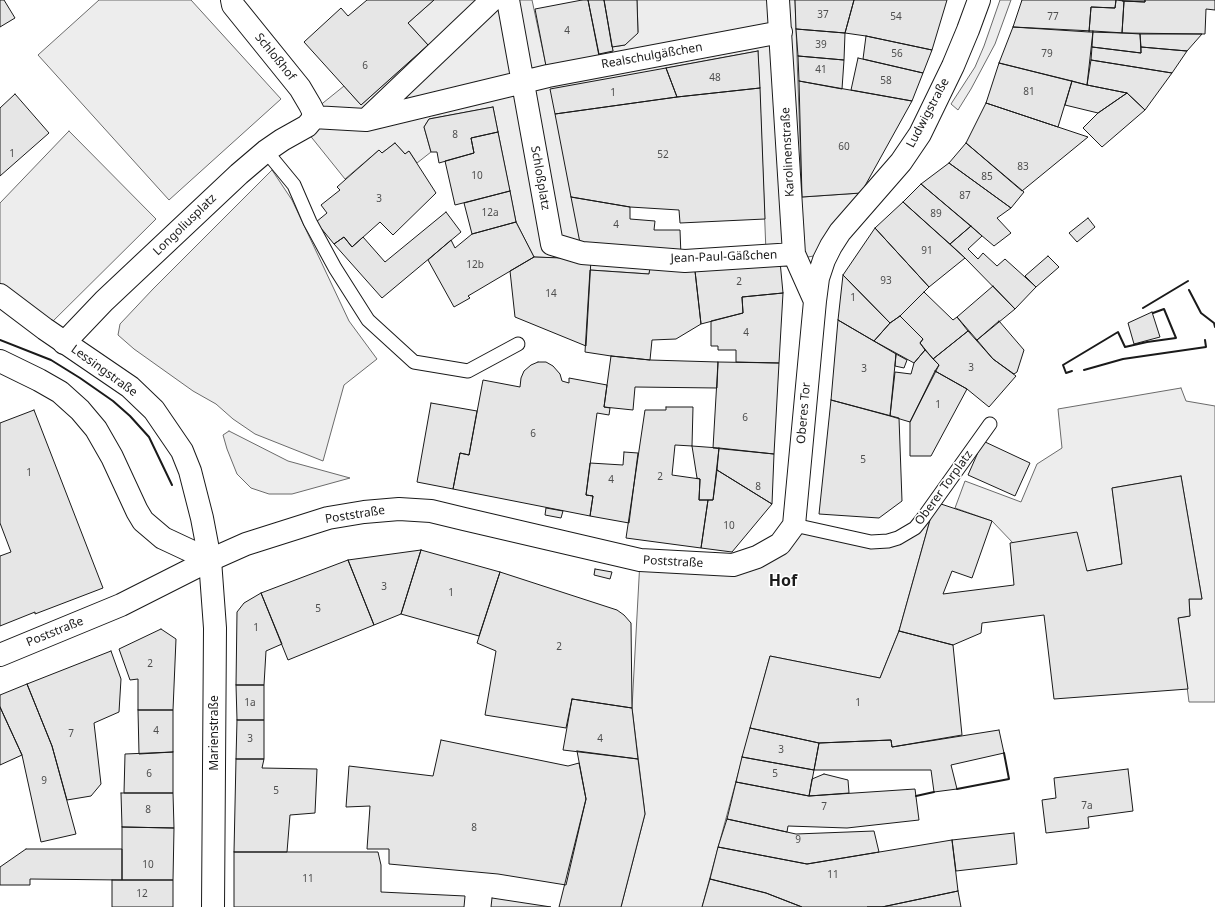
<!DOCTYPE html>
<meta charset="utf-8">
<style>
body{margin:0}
canvas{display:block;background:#fff}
</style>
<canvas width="1215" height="907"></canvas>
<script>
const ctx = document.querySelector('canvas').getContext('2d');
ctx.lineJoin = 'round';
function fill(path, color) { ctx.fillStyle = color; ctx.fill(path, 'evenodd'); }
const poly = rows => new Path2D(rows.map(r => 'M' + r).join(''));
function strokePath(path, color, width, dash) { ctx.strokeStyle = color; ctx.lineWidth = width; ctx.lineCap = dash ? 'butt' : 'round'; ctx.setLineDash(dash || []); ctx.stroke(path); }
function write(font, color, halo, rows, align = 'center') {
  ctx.font = font + ' "Noto Sans",sans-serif'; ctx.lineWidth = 3; ctx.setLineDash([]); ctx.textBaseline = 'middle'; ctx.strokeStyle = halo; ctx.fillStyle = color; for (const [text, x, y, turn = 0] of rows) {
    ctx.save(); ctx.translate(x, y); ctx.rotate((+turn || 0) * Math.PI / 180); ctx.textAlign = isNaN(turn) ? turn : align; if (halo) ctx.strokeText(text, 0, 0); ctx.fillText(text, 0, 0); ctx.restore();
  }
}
const built = poly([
 [99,0,191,0,281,99,169,200,38,55,99,0],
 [434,0,532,0,546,65,599,56,599,54,613,51,612,47,625,45,638,32,637,0,795,0,802,197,861,193,829,228,819,255,797,259,650,268,649,274,590,270,583,259,534,257,516,222,493,107,429,119,424,127,431,152,417,163,409,151,405,154,395,143,382,153,379,150,345,179,304,128,313,111,344,86,361,105,428,45,408,23,434,0],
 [758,51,766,252,581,248,666,68,758,51],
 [1000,0,1011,0,995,44,971,89,958,110,951,104,975,67,984,46,1000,0],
 [69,131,156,219,45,329,0,295,0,203,69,131],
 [272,170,292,200,349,321,377,359,344,385,323,461,255,434,233,419,216,404,193,391,134,349,118,335,120,324,153,289,272,170],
 [1181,388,1186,401,1215,406,1215,702,1189,702,1178,618,1190,616,1189,599,1202,599,1181,476,1112,488,1122,564,1087,571,1014,544,992,521,955,508,965,481,1021,502,1037,464,1062,448,1058,409,1181,388],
 [229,431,288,461,350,478,292,494,269,494,251,488,237,474,227,449,223,435,229,431],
 [935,502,899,631,880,678,770,656,702,907,621,907,645,814,632,708,640,560,733,565,794,525,871,542,898,538,935,502]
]);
fill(built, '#ededed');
strokePath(built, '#6a6a6a', 1);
const building = poly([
 [0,0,4,0,15,18,0,27,0,0],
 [367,0,434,0,408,23,428,45,361,105,304,42,341,8,348,16,367,0],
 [582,0,588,0,599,56,546,66,535,9,582,0],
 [588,0,604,0,613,51,599,54,588,0],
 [604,0,637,0,638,33,625,45,612,47,604,0],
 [795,0,854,0,845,33,796,29,795,0],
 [854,0,947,0,932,50,866,36,845,33,854,0],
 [1022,0,1116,0,1115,8,1091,7,1089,32,1013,27,1022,0],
 [1116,0,1124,1,1122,33,1089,32,1091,7,1115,8,1116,0],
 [1122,0,1145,0,1145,2,1122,1,1122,0],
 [1145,0,1215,0,1215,10,1206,9,1205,34,1122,33,1124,1,1145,2,1145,0],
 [1013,27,1093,31,1087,85,999,63,1013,27],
 [796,29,845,33,844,60,798,56,796,29],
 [1093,31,1140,34,1141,53,1092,47,1093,31],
 [1140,34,1202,34,1187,51,1141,47,1140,34],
 [866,36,932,50,923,73,863,59,866,36],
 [1092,47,1141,53,1141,47,1187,51,1172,73,1091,60,1092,47],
 [758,51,760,88,677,97,666,68,758,51],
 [798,56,844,60,842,89,799,81,798,56],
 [858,58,923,73,912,101,851,90,858,58],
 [1091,60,1172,73,1145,110,1127,93,1087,85,1091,60],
 [999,63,1072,81,1058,127,986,103,999,63],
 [666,68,677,97,555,114,550,89,666,68],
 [799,81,912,101,861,193,802,197,799,81],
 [1072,81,1087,85,1127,93,1098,113,1065,105,1072,81],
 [760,88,765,219,680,223,679,210,630,207,571,197,555,114,677,97,760,88],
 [1127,93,1145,110,1102,147,1083,128,1098,113,1127,93],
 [15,94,49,133,0,176,0,108,15,94],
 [986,103,1088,137,1022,191,966,143,986,103],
 [493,107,498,132,471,138,474,153,439,163,437,152,431,152,424,127,429,119,493,107],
 [498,132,510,191,455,205,445,161,474,153,471,138,498,132],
 [395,143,405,154,409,151,436,193,393,235,380,222,352,247,344,237,334,244,316,222,327,213,321,205,340,190,337,187,379,150,382,153,395,143],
 [966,143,1024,192,1011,208,949,163,966,143],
 [949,163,1011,208,997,218,1011,233,994,246,921,184,949,163],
 [921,184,971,226,950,244,903,202,921,184],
 [510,191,516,222,472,234,464,203,510,191],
 [571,197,630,207,630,219,655,221,654,230,680,230,681,256,581,248,571,197],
 [903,202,965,258,929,287,875,228,903,202],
 [446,212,461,232,382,298,334,244,344,237,352,247,363,237,385,262,446,212],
 [1088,218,1095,227,1077,242,1069,233,1088,218],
 [516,222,534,257,468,296,470,298,454,307,428,260,451,240,455,248,472,234,516,222],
 [971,226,982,236,968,249,978,259,983,253,997,266,1005,259,1036,287,1015,309,965,258,950,244,971,226],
 [875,228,929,287,900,316,890,323,843,275,875,228],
 [1048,256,1059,267,1036,287,1025,276,1048,256],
 [534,257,591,259,586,346,515,317,510,271,534,257],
 [780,261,783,293,742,297,743,313,701,324,695,271,780,261],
 [650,268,695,271,701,324,676,339,652,340,650,360,611,356,585,352,590,270,649,274,650,268],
 [843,275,890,323,874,341,838,320,843,275],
 [993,286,1015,309,977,340,957,317,993,286],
 [924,292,953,320,957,317,968,331,933,359,920,343,923,339,900,316,924,292],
 [783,293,779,363,736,362,736,350,718,350,718,346,711,346,711,321,743,313,742,297,783,293],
 [1152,312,1160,337,1134,344,1128,323,1152,312],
 [900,316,923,339,920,343,925,350,914,363,874,341,890,323,900,316],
 [838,320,896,354,890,416,831,400,838,320],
 [999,321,1024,350,1017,372,1014,374,993,359,977,340,999,321],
 [968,331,993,359,1016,376,989,407,967,389,935,371,939,365,933,359,968,331],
 [925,350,939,365,910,422,890,416,895,372,911,374,914,363,925,350],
 [896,354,907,360,904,368,895,366,896,354],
 [611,356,650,360,718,362,717,388,635,387,633,410,604,407,611,356],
 [538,362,546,362,553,366,560,374,562,381,569,383,569,378,607,385,604,407,610,408,609,415,597,413,586,495,593,496,590,516,453,489,460,453,469,455,483,380,520,387,521,378,524,371,531,365,538,362],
 [718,362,779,363,774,454,713,448,718,362],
 [935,371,967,389,931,456,910,456,910,422,935,371],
 [831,400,899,418,902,501,879,518,819,514,831,400],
 [431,403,477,411,469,455,460,453,453,489,417,482,431,403],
 [666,407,693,407,692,446,675,445,672,475,700,479,699,500,708,500,701,548,626,538,645,410,666,410,666,407],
 [34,410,103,588,35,614,35,612,0,626,0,556,11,552,0,523,0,423,34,410],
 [983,441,1030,463,1015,496,968,475,983,441],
 [692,446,719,448,713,500,699,500,700,479,697,478,692,446],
 [719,448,774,454,772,504,717,470,719,448],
 [624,452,638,453,629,523,590,516,593,496,586,495,590,463,623,465,624,452],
 [717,470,772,504,732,552,701,548,708,500,713,500,717,470],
 [1181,476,1202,599,1189,599,1190,616,1178,618,1188,689,1054,699,1044,615,982,623,981,633,953,645,899,631,935,502,992,521,972,578,952,571,943,594,1014,585,1010,543,1077,532,1087,571,1122,564,1112,488,1181,476],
 [546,508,563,511,561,518,545,515,546,508],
 [421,550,500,572,479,636,401,614,421,550],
 [421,550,401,614,374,625,348,560,421,550],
 [348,560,374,625,288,660,261,593,348,560],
 [595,569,612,572,610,579,594,575,595,569],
 [500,572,617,610,624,615,631,623,632,708,572,699,566,728,485,715,496,651,477,643,500,572],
 [261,593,282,644,266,651,264,685,236,685,237,612,244,603,261,593],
 [161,629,176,639,173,710,138,710,138,679,130,680,119,649,161,629],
 [899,631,953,645,962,735,892,747,891,740,819,743,750,728,770,656,880,678,899,631],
 [111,651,121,679,119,712,94,723,101,784,91,796,67,800,52,746,27,684,111,651],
 [27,684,52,746,76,834,41,842,22,755,0,707,0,695,27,684],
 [236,685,264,685,264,720,237,720,236,685],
 [572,699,632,708,638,759,563,750,572,699],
 [0,707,22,755,0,765,0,707],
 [138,710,173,710,173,752,139,754,138,710],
 [237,720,264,720,264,759,236,759,237,720],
 [750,728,819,743,814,770,742,757,750,728],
 [999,730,1004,753,951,765,957,789,934,792,931,770,814,770,819,743,891,740,892,747,999,730],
 [441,740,568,766,579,763,586,799,566,885,498,874,389,864,389,849,367,849,370,806,346,807,349,766,433,776,441,740],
 [577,751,638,759,645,814,621,907,559,907,586,799,577,751],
 [173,752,173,793,124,793,125,754,173,752],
 [742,757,814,770,809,796,736,782,742,757],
 [236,759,264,759,262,768,317,769,315,813,290,815,287,852,234,852,236,759],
 [1128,769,1133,811,1088,817,1089,828,1046,833,1042,800,1056,798,1054,778,1128,769],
 [824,774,848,780,849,793,809,796,812,779,824,774],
 [736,782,809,796,915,789,919,820,847,828,788,826,787,832,727,819,736,782],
 [121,793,173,793,174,828,122,827,121,793],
 [727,819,796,834,874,831,879,852,807,864,718,847,727,819],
 [122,827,174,828,173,880,122,880,122,827],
 [1014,833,1017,864,956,871,952,840,1014,833],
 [952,840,958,891,882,907,802,907,766,893,710,879,718,847,807,864,952,840],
 [26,849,122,849,122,880,30,879,30,885,0,885,0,867,26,849],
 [234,852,378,852,381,865,381,892,465,896,464,907,234,907,234,852],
 [710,879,766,893,802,907,702,907,710,879],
 [112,880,173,880,173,907,112,907,112,880],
 [958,891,961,907,867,907,882,907,958,891],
 [492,898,551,907,491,907,492,898]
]);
fill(building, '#e6e6e6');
strokePath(building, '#1a1a1a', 1);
const lane = poly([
 [266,151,294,185,310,222,335,268,368,320,414,362,468,371,518,344],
 [794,525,871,542,888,541,898,538,915,528,923,518,990,424]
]);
const street = poly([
 [232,0,233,5,300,88,310,105,313,111,313,117],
 [508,0,552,244,582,253,685,261,794,254],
 [778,0,794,254,815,301],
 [313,117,366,120,548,76,781,32],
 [367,119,492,0],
 [64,343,104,301,239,174,266,151,282,140,307,126,312,120,313,117],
 [210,560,246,544,328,518,364,512,399,509,431,511,464,519,640,560,733,565,757,557,780,544,794,525,815,301,818,278,824,260,831,246,840,232,901,162,920,134,953,66,968,30,979,0]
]);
const secondary = poly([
 [0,361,39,380,60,392,80,410,96,429,112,457,137,511,143,521,163,538,210,560]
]);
const primary = poly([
 [0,295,45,329,130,387,154,410,182,451,190,471,202,518,210,560,215,628,213,907],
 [0,655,121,605,210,560]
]);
strokePath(lane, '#1a1a1a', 15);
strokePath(street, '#1a1a1a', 24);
strokePath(secondary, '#1a1a1a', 24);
strokePath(primary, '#1a1a1a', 24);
strokePath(lane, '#fff', 13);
strokePath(street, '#fff', 22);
strokePath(secondary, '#fff', 22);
strokePath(primary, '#fff', 22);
strokePath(poly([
 [1189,290,1201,313,1214,323,1215,327],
 [1143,308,1188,281],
 [0,340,51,360,80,378,113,401,130,416,149,437,172,485],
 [1084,370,1123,359,1206,347,1205,340],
 [1072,371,1066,373,1063,365,1118,332,1125,347,1147,342,1176,338,1164,309,1153,313],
 [957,789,1009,779,1004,753],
 [916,796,934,792]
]), '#1a1a1a', 2);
write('10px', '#4d4d4d', null, [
 ["37",823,15],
 ["54",896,17],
 ["77",1053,17],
 ["4",567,31],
 ["39",821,45],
 ["56",897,54],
 ["79",1047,54],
 ["6",365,66],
 ["41",821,70],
 ["48",715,78],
 ["58",886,81],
 ["81",1029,92],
 ["1",613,93],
 ["8",455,135],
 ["60",844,147],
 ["1",12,154],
 ["52",663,155],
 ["83",1023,167],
 ["10",477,176],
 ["85",987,177],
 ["87",965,196],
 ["3",379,199],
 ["12a",490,213],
 ["89",936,214],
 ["4",616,225],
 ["91",927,251],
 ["12b",475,265],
 ["93",886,281],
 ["2",739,282],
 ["14",551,294],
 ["1",853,298],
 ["4",746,333],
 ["3",971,368],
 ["3",864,369],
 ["1",938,405],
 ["6",745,418],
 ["6",533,434],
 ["5",863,460],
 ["1",29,473],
 ["2",660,477],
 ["4",611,480],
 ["8",758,487],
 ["10",729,526],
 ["3",384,587],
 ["1",451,593],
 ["5",318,609],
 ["1",256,628],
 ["2",559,647],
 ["2",150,664],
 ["1a",250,703],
 ["1",858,703],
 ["4",156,731],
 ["7",71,734],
 ["3",250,739],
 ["4",600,739],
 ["3",781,750],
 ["6",149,774],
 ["5",775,774],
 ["9",44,781],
 ["5",276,791],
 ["7a",1087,806],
 ["7",824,807],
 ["8",148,810],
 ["8",474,828],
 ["9",798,840],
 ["10",148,865],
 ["11",833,875],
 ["11",308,879],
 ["12",142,894]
]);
write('12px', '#1a1a1a', '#fff', [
 ["Realschulgäßchen",652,56,-10],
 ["Schloßhof",275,57,51],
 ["Ludwigstraße",928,113,-62],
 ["Karolinenstraße",788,152,-93],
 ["Schloßplatz",540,178,80],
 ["Longoliusplatz",185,225,-44],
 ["Jean-Paul-Gäßchen",724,257,-2],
 ["Lessingstraße",104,371,36],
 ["Oberes Tor",804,413,-85],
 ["Oberer Torplatz",944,488,-54],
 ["Poststraße",355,515,-9],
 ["Poststraße",673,562,3],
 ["Poststraße",55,632,-22],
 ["Marienstraße",215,733,-90]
]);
write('bold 16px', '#1a1a1a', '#fff', [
 ["Hof",783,581]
]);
</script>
